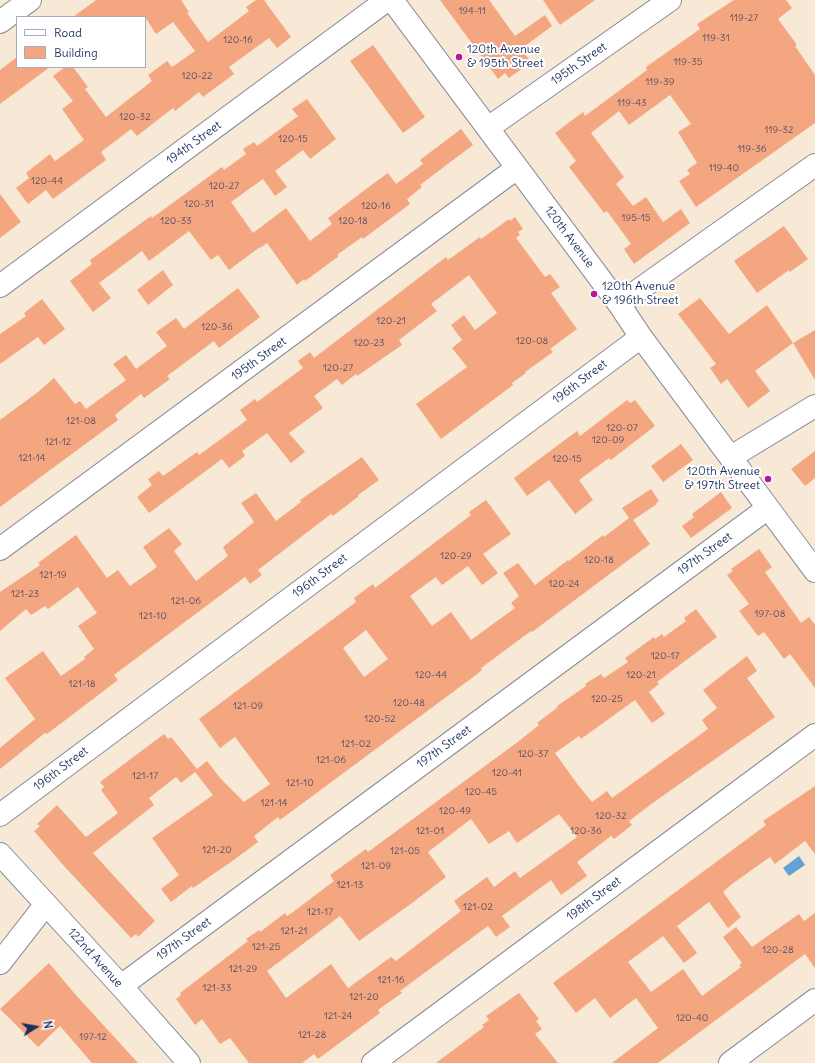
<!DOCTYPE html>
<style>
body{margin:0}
#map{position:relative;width:815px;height:1063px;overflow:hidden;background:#f7e9d6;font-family:Delius,sans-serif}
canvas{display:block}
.legend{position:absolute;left:16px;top:16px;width:130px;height:52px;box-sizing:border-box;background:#fff;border:1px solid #a4acbf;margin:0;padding:5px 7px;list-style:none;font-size:12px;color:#1b2f5e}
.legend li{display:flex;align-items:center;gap:8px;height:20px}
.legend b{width:20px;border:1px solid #a4acbf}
.north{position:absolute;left:16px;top:1007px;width:40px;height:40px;-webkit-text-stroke:3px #fff;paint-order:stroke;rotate:79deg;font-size:11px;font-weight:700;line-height:16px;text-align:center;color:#1b2f5e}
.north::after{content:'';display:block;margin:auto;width:14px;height:18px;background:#1b2f5e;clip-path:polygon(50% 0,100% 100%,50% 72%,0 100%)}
</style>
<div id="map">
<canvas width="815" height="1063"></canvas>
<ul class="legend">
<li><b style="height:5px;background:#fff"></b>Road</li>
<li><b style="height:11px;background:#f4a680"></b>Building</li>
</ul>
<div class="north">N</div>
</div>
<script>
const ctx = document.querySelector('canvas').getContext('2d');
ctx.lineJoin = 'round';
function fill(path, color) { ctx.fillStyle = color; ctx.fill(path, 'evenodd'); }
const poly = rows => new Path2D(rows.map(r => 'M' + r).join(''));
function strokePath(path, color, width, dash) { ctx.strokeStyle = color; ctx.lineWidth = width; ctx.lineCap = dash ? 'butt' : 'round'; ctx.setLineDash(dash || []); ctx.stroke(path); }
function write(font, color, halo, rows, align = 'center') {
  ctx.font = font + ' Delius,sans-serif'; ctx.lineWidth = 4; ctx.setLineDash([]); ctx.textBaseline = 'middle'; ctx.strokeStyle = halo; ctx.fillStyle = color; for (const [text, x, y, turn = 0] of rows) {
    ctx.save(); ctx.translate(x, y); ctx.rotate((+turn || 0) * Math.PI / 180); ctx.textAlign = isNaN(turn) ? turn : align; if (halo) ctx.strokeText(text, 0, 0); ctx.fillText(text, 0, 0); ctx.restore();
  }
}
fill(poly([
 [799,856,805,865,789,876,783,868]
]), '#63a2d5');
fill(poly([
 [96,0,181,0,189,12,187,13,208,42,249,11,246,7,256,0,264,0,291,37,277,48,269,38,229,67,234,74,203,97,199,92,175,111,173,108,137,136,131,129,101,152,106,160,53,199,46,190,28,204,16,188,29,178,26,173,50,154,55,161,84,140,62,109,73,101,53,76,65,67,73,67,88,87,85,89,106,117,152,81,148,75,167,61,172,67,195,51,173,22,156,34,145,17,73,17],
 [440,0,489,0,515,36,545,15,552,26,521,49,531,62,509,78,505,73,498,79],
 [543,0,595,0,560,25],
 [734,0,786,0,792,8,778,19,797,45,795,46,815,75,815,123,696,207,679,181,690,174,687,170,697,163,678,132,691,124,670,95,629,125,619,111,591,133,624,177,616,184,633,206,646,197,663,222,681,209,690,223,634,264,624,249,631,244,607,211,604,213,569,167,576,161,555,133,583,112,585,116,647,70,646,67,700,29,697,24],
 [373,45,425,117,403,133,350,61],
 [17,57,17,67,50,67,0,104,0,70],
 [307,99,336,139,310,159,303,150,275,171,287,187,275,196,263,179,231,202,253,233,286,208,310,241,332,224,328,218,370,186,388,173,396,184,423,164,420,160,461,129,473,145,420,185,422,187,407,199,410,204,363,239,362,237,337,255,339,256,305,281,304,279,297,285,267,243,260,248,260,247,229,270,218,255,211,260,189,231,149,261,142,251,99,283,111,298,93,312,70,281,92,264,90,260,151,216,152,218,222,167,224,170,246,154,243,149,254,142,257,146,298,116,292,109],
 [0,194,21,222,0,238],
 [515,217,523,229,518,232,520,235,516,238,545,277,550,274,560,287,551,293,577,329,550,349,553,352,525,372,526,373,512,383,513,385,441,439,416,404,467,367,452,348,462,340,451,325,464,315,475,330,497,313,469,275,431,304,437,311,399,340,402,345,357,376,356,374,342,385,337,379,314,396,323,408,289,433,305,452,291,463,267,433,242,451,245,456,229,468,222,459,149,513,137,497,152,485,148,479,159,471,163,476,197,452,199,455,247,420,240,410,255,399,257,402,303,368,298,361,310,352,314,358,446,257,448,260,480,237,481,239,509,219,510,221],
 [784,226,808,259,790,272,789,270,757,293,734,261],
 [163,270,173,285,148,305,137,290],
 [238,288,260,317,219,348,214,341,167,376,170,379,144,398,141,394,115,415,118,420,0,507,0,420,38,392,54,378,75,404,80,401,86,409,126,380,113,364,126,355,136,369,167,346,156,332,176,318,184,329],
 [700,298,729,334,767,305,793,343,815,330,815,380,793,343,755,371,770,391,748,408,727,379,721,384,710,368,716,364,678,314],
 [42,299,65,329,44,345,38,337,0,364,0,334,26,316,24,313],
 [627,400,630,403,635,400,655,426,611,460,609,458,579,480,593,500,575,514,549,480,527,496,514,478,577,431,580,436],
 [681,444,693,460,663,482,651,466],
 [815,451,815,478,805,486,791,469],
 [362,457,379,480,358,495,359,496,333,516,331,514,258,570,262,575,250,584,245,577,114,675,118,680,47,734,45,733,0,769,0,748,35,719,5,678,43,651,61,676,85,659,84,657,94,649,78,626,97,613,78,587,48,609,45,606,31,615,26,609,0,631,0,592,40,565,38,563,76,535,107,578,118,570,130,586,157,567,143,547,169,528,182,544,174,551,196,581,228,556,223,547,254,522,241,503,256,493,276,521,301,502,300,500],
 [651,489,659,501,656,503,657,504,633,520,650,544,532,632,531,631,481,668,482,670,476,675,280,820,278,817,254,836,258,842,231,862,193,888,192,886,171,902,161,889,179,875,152,838,213,795,195,772,181,783,176,777,149,798,154,805,93,853,155,921,138,937,136,934,131,938,64,866,34,831,40,826,37,824,57,805,86,837,118,813,101,790,104,787,100,782,164,734,168,739,171,737,197,769,207,761,221,779,244,802,270,784,235,737,220,748,199,719,356,602,354,598,373,584,375,588,471,515,469,512,486,500,511,534,483,554,498,573,482,585,468,566,442,585,436,577,410,596,432,626,451,612,471,640,515,608,511,603,519,596,503,573,518,563,535,585,568,560,569,561,603,535,604,537,629,518,622,508],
 [366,630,388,659,364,677,343,648],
 [721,492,732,508,691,538,682,526,694,517,692,514],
 [759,549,772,567,765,572,801,623,809,617,815,625,815,688,790,654,784,659,764,632,758,636,739,611,749,604,727,575,733,571,731,569],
 [696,609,717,637,657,682,659,684,649,692,665,714,652,723,635,700,581,739,579,736,555,753,578,785,592,802,607,791,612,798,708,729,702,720,717,708,703,690,747,656,757,671,747,678,775,717,654,802,629,821,632,825,614,839,611,836,577,862,587,876,561,895,551,880,502,916,510,927,496,937,488,926,400,991,402,993,378,1010,380,1013,318,1059,314,1054,302,1063,249,1063,230,1038,220,1044,202,1019,195,1025,176,999,181,995,180,993,248,941,246,939,259,930,260,932,285,913,287,916,293,912,334,881,330,875,366,849,368,852,519,741,539,725,537,723,558,707,557,706,586,686,585,684,601,674,604,678,628,662,625,658,654,637,655,639,662,634,664,637,686,621,684,618],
 [559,814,577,837,520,878,515,871,494,887,487,877,454,901,461,911,396,961,391,957,348,988,331,964,286,998,267,971,340,916,359,941,412,903,446,877,428,852,471,819,489,844,509,831,517,843],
 [815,786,815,854,805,841,775,864,770,857,732,884,723,892,741,917,728,928,709,902,677,926,697,953,684,963,663,936,628,962,651,992,683,969,702,996,741,967,739,965,742,963,723,937,736,927,752,947,799,914,804,921,815,913,815,968,805,954,658,1063,612,1063,658,1028,636,998,610,1018,595,998,576,1013,553,983,766,825,763,821],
 [49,963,75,994,138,1063,92,1063,60,1026,38,1047,0,1009],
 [519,993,539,1019,536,1021,542,1029,535,1034,558,1063,436,1063,484,1027,482,1025,489,1020,486,1016]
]), '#f4a680');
const minor = poly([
 [392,0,619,304,641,337,815,571],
 [0,22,30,0],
 [488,128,670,0],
 [0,286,387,0],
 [619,304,815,165],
 [731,457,815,406],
 [0,549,517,168],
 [0,815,641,337],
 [0,854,121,986,189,1063],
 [0,963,46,904],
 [121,986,768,508],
 [373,1063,815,735],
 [730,1063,815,1000]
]);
strokePath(minor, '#898c9a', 24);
strokePath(minor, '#fff', 22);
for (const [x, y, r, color] of [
 [459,57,4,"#b5179e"],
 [594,294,4,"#b5179e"],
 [768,479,4,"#b5179e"]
]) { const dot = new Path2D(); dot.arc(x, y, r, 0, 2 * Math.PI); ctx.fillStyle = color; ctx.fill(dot); strokePath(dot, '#fff', 1.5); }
write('10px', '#514d66', null, [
 ["194-11",472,11],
 ["119-27",744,18],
 ["119-31",716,38],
 ["120-16",238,40],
 ["119-35",688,62],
 ["120-22",197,76],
 ["119-39",660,82],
 ["119-43",632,103],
 ["120-32",135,117],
 ["119-32",779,130],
 ["120-15",293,139],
 ["119-36",752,149],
 ["119-40",724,168],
 ["120-44",47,181],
 ["120-27",224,186],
 ["120-31",199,204],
 ["120-16",376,206],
 ["195-15",636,218],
 ["120-33",176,221],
 ["120-18",353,221],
 ["120-21",391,321],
 ["120-36",217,327],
 ["120-08",532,341],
 ["120-23",369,343],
 ["120-27",338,368],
 ["121-08",81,421],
 ["120-07",622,428],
 ["120-09",608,440],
 ["121-12",58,442],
 ["121-14",32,458],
 ["120-15",567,459],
 ["120-29",456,556],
 ["120-18",599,560],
 ["121-19",53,575],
 ["120-24",564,584],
 ["121-23",25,594],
 ["121-06",186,601],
 ["197-08",770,614],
 ["121-10",153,616],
 ["120-17",665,656],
 ["120-44",431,675],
 ["120-21",641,675],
 ["121-18",82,684],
 ["120-25",607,699],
 ["120-48",409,703],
 ["121-09",248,706],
 ["120-52",380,719],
 ["121-02",356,744],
 ["120-37",533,754],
 ["121-06",331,760],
 ["120-41",507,773],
 ["121-17",145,776],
 ["121-10",300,783],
 ["120-45",481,792],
 ["121-14",274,803],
 ["120-49",455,811],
 ["120-32",611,816],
 ["121-01",430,831],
 ["120-36",586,831],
 ["121-20",217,850],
 ["121-05",405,851],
 ["121-09",376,866],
 ["121-13",350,885],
 ["121-02",478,907],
 ["121-17",320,912],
 ["121-21",294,931],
 ["121-25",266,947],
 ["120-28",778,950],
 ["121-29",243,969],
 ["121-16",391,980],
 ["121-33",217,988],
 ["121-20",364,997],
 ["121-24",338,1016],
 ["120-40",692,1018],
 ["121-28",312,1035],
 ["197-12",93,1037]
]);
write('12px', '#1b2f5e', '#fff', [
 ["120th Avenue",467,50],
 ["& 195th Street",467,64],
 ["120th Avenue",602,287],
 ["& 196th Street",602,301],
 ["120th Avenue",760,472,"right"],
 ["& 197th Street",760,486,"right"]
], 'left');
write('12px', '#1b2f5e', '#fff', [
 ["195th Street",579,64,-35],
 ["194th Street",194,143,-36],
 ["120th Avenue",569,237,53],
 ["195th Street",259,359,-36],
 ["196th Street",580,382,-37],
 ["197th Street",705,554,-36],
 ["196th Street",320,576,-37],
 ["197th Street",444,747,-36],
 ["196th Street",61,769,-37],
 ["198th Street",594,899,-37],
 ["197th Street",184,939,-36],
 ["122nd Avenue",95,958,48]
]);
</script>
